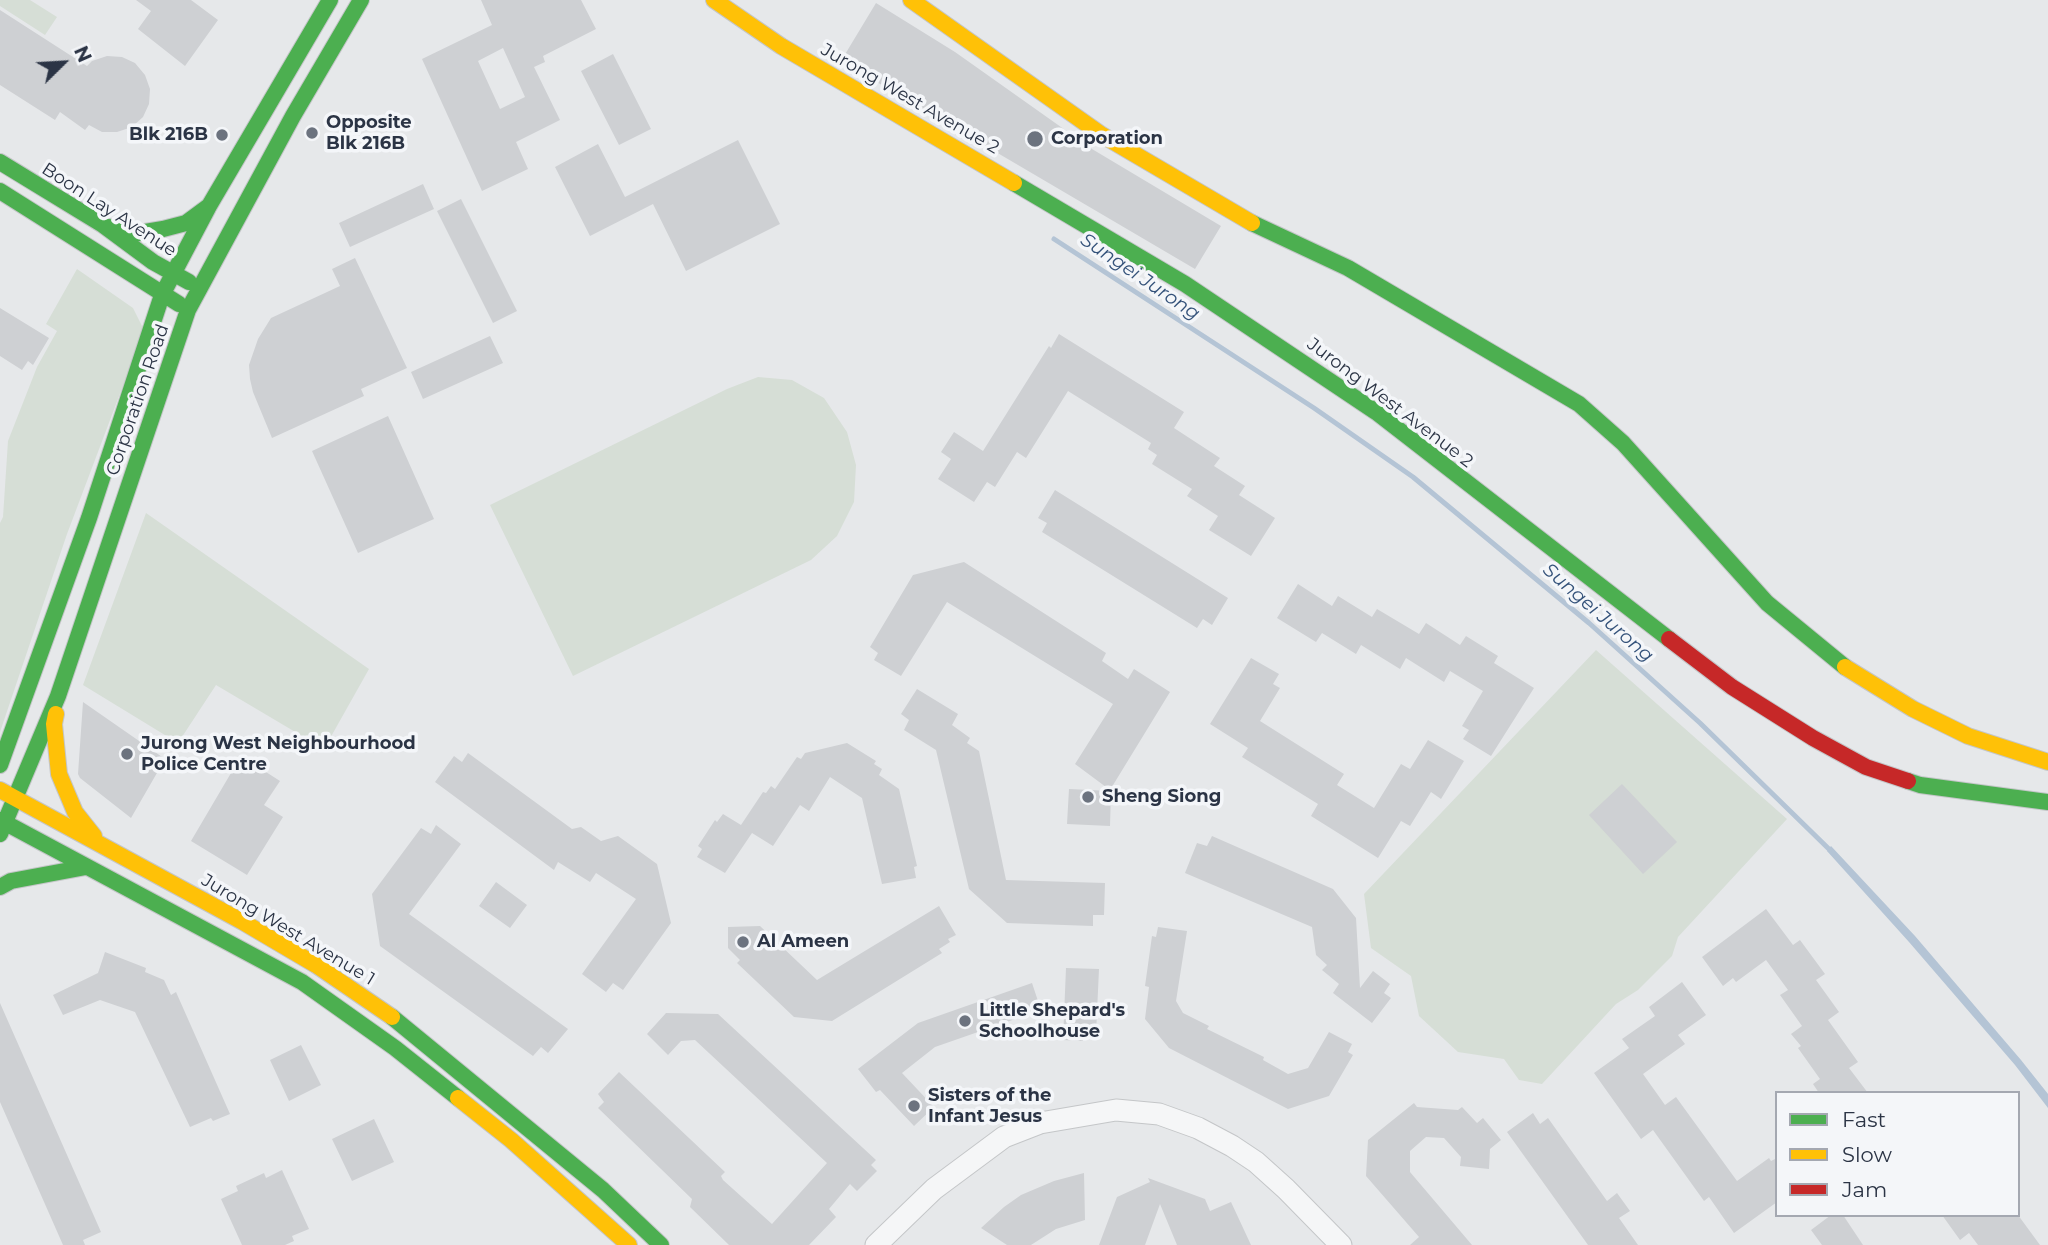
<!DOCTYPE html>
<style>
body{margin:0}
#map{position:relative;width:2048px;height:1245px;overflow:hidden;background:#e6e8ea;font-family:Montserrat,sans-serif}
canvas{display:block}
.legend{position:absolute;left:1775px;top:1091px;width:245px;height:126px;box-sizing:border-box;background:#f4f6f9;border:2px solid #a4a8b1;margin:0;padding:9px 12px;list-style:none;font-size:21px;color:#2b3445}
.legend li{display:flex;align-items:center;gap:14px;height:35px}
.legend b{width:35px;border:2px solid #a4a8b1}
.north{position:absolute;left:28px;top:28px;width:70px;height:70px;-webkit-text-stroke:5px #f4f6f9;paint-order:stroke;rotate:66deg;font-size:19px;font-weight:700;line-height:28px;text-align:center;color:#2b3445}
.north::after{content:'';display:block;margin:auto;width:24px;height:32px;background:#2b3445;clip-path:polygon(50% 0,100% 100%,50% 72%,0 100%)}
</style>
<div id="map">
<canvas width="2048" height="1245"></canvas>
<ul class="legend">
<li><b style="height:9px;background:#4caf50"></b>Fast</li>
<li><b style="height:9px;background:#ffc107"></b>Slow</li>
<li><b style="height:9px;background:#c62828"></b>Jam</li>
</ul>
<div class="north">N</div>
</div>
<script>
const ctx = document.querySelector('canvas').getContext('2d');
ctx.lineJoin = 'round';
function fill(path, color) { ctx.fillStyle = color; ctx.fill(path, 'evenodd'); }
const poly = rows => new Path2D(rows.map(r => 'M' + r).join(''));
function strokePath(path, color, width, dash) { ctx.strokeStyle = color; ctx.lineWidth = width; ctx.lineCap = dash ? 'butt' : 'round'; ctx.setLineDash(dash || []); ctx.stroke(path); }
function write(font, color, halo, rows, align = 'center') {
  ctx.font = font + ' Montserrat,sans-serif'; ctx.lineWidth = 7; ctx.setLineDash([]); ctx.textBaseline = 'middle'; ctx.strokeStyle = halo; ctx.fillStyle = color; for (const [text, x, y, turn = 0] of rows) {
    ctx.save(); ctx.translate(x, y); ctx.rotate((+turn || 0) * Math.PI / 180); ctx.textAlign = isNaN(turn) ? turn : align; if (halo) ctx.strokeText(text, 0, 0); ctx.fillText(text, 0, 0); ctx.restore();
  }
}
fill(poly([
 [0,0,30,0,57,17,45,35,0,6],
 [77,269,133,308,144,330,67,534,0,732,0,523,3,517,8,441,37,367,57,331,46,324],
 [758,377,792,380,824,398,847,432,856,465,854,502,837,536,811,560,573,676,490,505,727,389],
 [146,513,369,669,324,749,216,685,178,743,83,685],
 [1596,650,1787,819,1678,937,1672,956,1638,990,1616,1004,1542,1084,1519,1080,1504,1059,1458,1052,1419,1016,1411,976,1371,948,1364,894]
]), '#d6ded6');
fill(poly([
 [1831,846,1915,936,2021,1060,2048,1094,2048,1108,2015,1065,1909,942,1827,851]
]), '#b4c4d5');
strokePath(poly([
 [1054,239,1314,408,1413,477,1589,623,1700,723,1833,853]
]), '#b4c4d5', 5);
fill(poly([
 [136,0,191,0,218,20,185,66,138,29,151,11],
 [481,0,581,0,596,29,543,56,545,62,534,67,560,120,516,142,528,169,482,191,422,59,492,25],
 [503,48,525,97,500,109,478,61],
 [876,3,955,52,1092,149,1221,226,1195,269,841,61],
 [0,10,87,66,92,61,107,56,122,57,135,63,145,75,150,89,149,104,143,117,132,127,117,132,102,132,89,125,85,130,60,112,55,120,0,85],
 [613,54,651,129,619,145,581,71],
 [738,140,780,224,686,271,653,204,590,236,555,167,598,144,625,197],
 [423,184,434,209,350,247,339,223],
 [461,199,517,311,493,323,437,211],
 [355,258,407,368,361,389,364,396,272,438,253,392,250,379,249,365,258,339,271,318,340,286,332,269],
 [0,308,49,338,33,365,28,361,22,370,0,356],
 [1059,334,1184,412,1174,428,1220,458,1214,466,1245,486,1239,495,1275,518,1251,556,1209,530,1218,516,1187,496,1192,489,1152,464,1157,455,1148,449,1151,443,1068,391,1026,458,1017,452,995,487,987,482,974,502,938,479,951,459,941,452,954,432,983,451,1049,346,1051,348],
 [490,336,503,363,423,399,411,372],
 [388,416,434,519,358,553,312,451],
 [1055,490,1228,598,1212,625,1203,619,1197,628,1042,532,1047,523,1038,518],
 [964,562,1106,653,1102,661,1128,679,1134,669,1170,692,1110,790,1075,764,1113,704,947,602,901,676,874,660,878,653,870,647,913,575],
 [1298,584,1332,606,1338,596,1372,617,1377,609,1419,634,1426,623,1460,645,1466,636,1498,656,1494,663,1534,688,1491,756,1463,739,1469,730,1462,726,1483,691,1450,671,1444,682,1406,658,1400,669,1361,645,1356,654,1322,633,1316,642,1277,618],
 [1251,658,1279,674,1273,684,1280,688,1260,721,1344,774,1337,785,1374,808,1401,764,1410,769,1428,740,1464,761,1441,799,1431,792,1410,826,1401,821,1378,858,1311,816,1318,804,1242,757,1248,748,1210,724],
 [917,689,958,714,952,725,970,738,967,743,979,751,1006,880,1105,883,1104,915,1093,915,1093,926,1007,923,969,889,936,750,904,730,909,720,901,714],
 [83,702,165,759,131,818,80,778,78,774],
 [847,743,876,761,874,764,882,769,879,775,899,789,917,866,914,867,916,878,882,884,862,798,830,777,809,811,800,805,773,846,752,833,725,873,697,857,702,849,698,846,715,820,717,822,723,814,741,825,763,792,766,793,771,786,775,789,797,757,801,759,805,753],
 [468,753,572,829,581,827,601,841,618,836,657,864,671,923,623,990,613,983,606,992,582,974,636,899,596,873,590,882,558,862,554,870,435,782,454,756,462,762],
 [241,756,280,781,264,805,283,817,247,875,191,841],
 [1622,784,1677,842,1643,874,1589,815],
 [1069,789,1111,791,1110,826,1067,824],
 [436,825,461,844,409,914,568,1029,548,1053,541,1047,533,1056,380,946,372,894,421,828,431,834],
 [1212,836,1333,889,1356,918,1360,988,1373,971,1390,984,1384,993,1391,998,1372,1023,1333,993,1339,984,1322,970,1327,965,1316,955,1312,927,1185,873,1197,843,1207,846],
 [496,882,527,905,510,928,479,906],
 [939,906,956,935,948,939,950,942,939,949,942,953,832,1021,794,1017,737,963,740,960,728,948,728,927,760,926,817,980],
 [1766,909,1793,945,1800,940,1825,974,1816,980,1839,1012,1828,1020,1858,1062,1849,1068,1868,1093,1819,1093,1813,1084,1820,1079,1798,1048,1801,1046,1791,1034,1802,1026,1780,995,1788,990,1766,960,1736,982,1733,978,1723,986,1702,957],
 [1158,927,1187,931,1176,1001,1183,1013,1209,1026,1207,1029,1264,1057,1263,1060,1288,1074,1308,1068,1329,1032,1352,1044,1348,1052,1353,1055,1329,1096,1288,1109,1169,1048,1145,1019,1149,987,1145,986,1152,936,1156,937],
 [105,952,146,968,145,972,164,980,171,995,176,992,230,1114,213,1121,211,1118,190,1127,135,1012,100,1000,63,1015,53,995,98,973],
 [1066,968,1099,969,1096,1034,1083,1034,1083,1041,1063,1040],
 [1682,982,1706,1015,1678,1035,1685,1044,1643,1074,1665,1105,1676,1097,1737,1181,1769,1158,1771,1161,1777,1158,1777,1202,1734,1233,1709,1197,1704,1201,1653,1130,1641,1139,1594,1073,1629,1048,1622,1039,1655,1016,1649,1007],
 [1032,983,1041,1010,935,1047,902,1073,934,1107,914,1126,880,1090,876,1092,858,1069,918,1023],
 [0,1003,101,1232,83,1240,85,1245,63,1245,0,1102],
 [666,1013,718,1014,876,1160,871,1165,877,1171,857,1191,850,1184,829,1209,836,1217,809,1245,729,1245,690,1207,692,1199,598,1108,604,1102,598,1094,619,1072,725,1172,721,1176,723,1180,772,1224,827,1163,695,1040,681,1041,668,1055,647,1034],
 [301,1045,321,1085,289,1101,270,1060],
 [1414,1103,1417,1107,1458,1110,1462,1107,1477,1123,1483,1118,1501,1140,1490,1149,1489,1169,1460,1166,1461,1157,1444,1138,1426,1137,1410,1151,1410,1172,1472,1245,1410,1245,1419,1237,1366,1176,1368,1140],
 [1533,1113,1540,1124,1548,1118,1607,1201,1617,1193,1630,1211,1619,1218,1638,1245,1588,1245,1507,1132],
 [374,1119,394,1162,352,1181,332,1139],
 [282,1170,309,1229,292,1236,294,1241,285,1245,242,1245,221,1199,238,1191,236,1186,264,1173,266,1178],
 [1084,1173,1085,1220,1056,1229,1031,1245,1007,1245,981,1228,1004,1207,1021,1195,1054,1181],
 [1148,1178,1205,1199,1210,1211,1231,1202,1251,1245,1177,1245,1160,1204,1145,1245,1099,1245,1117,1197,1150,1182],
 [1831,1215,1843,1215,1863,1245,1822,1245,1811,1230],
 [1942,1215,2018,1215,2040,1245,1978,1245,1969,1233,1960,1240]
]), '#ced0d3');
const street = poly([
 [876,1245,934,1189,1004,1137,1040,1123,1116,1110,1159,1114,1198,1128,1232,1146,1256,1162,1286,1189,1341,1245]
]);
const fast = poly([
 [0,162,103,225,153,262,189,282],
 [1014,183,1185,284,1376,412,1669,639],
 [0,191,179,304],
 [1252,223,1348,268,1579,404,1623,443,1767,603,1845,667],
 [109,227,133,234,163,229,186,223,209,206],
 [0,765,89,518,162,295,209,206,330,0],
 [1908,781,1920,785,2048,802],
 [0,820,302,982,395,1048,458,1098],
 [0,834,58,696,188,310,293,116,361,0],
 [0,887,11,881,86,867],
 [392,1017,603,1190,661,1245]
]);
const slow = poly([
 [714,0,781,46,1014,183],
 [911,0,1102,135,1252,223],
 [1845,667,1913,709,1968,736,2048,762],
 [56,714,54,724,59,774,75,812,94,836],
 [0,790,243,922,316,965,392,1017],
 [458,1098,511,1140,629,1245]
]);
const jam = poly([
 [1669,639,1732,687,1813,738,1866,767,1908,781]
]);
strokePath(street, '#c4c6c8', 23);
strokePath(fast, '#c4c6c8', 18);
strokePath(slow, '#c4c6c8', 18);
strokePath(jam, '#c4c6c8', 18);
strokePath(street, '#f5f6f7', 21);
strokePath(fast, '#4caf50', 16);
strokePath(slow, '#ffc107', 16);
strokePath(jam, '#c62828', 16);
for (const [x, y, r, color] of [
 [312,133,7,"#6c737f"],
 [222,135,7,"#6c737f"],
 [1035,139,9,"#6c737f"],
 [127,754,7,"#6c737f"],
 [1088,797,7,"#6c737f"],
 [743,942,7,"#6c737f"],
 [965,1021,7,"#6c737f"],
 [914,1106,7,"#6c737f"]
]) { const dot = new Path2D(); dot.arc(x, y, r, 0, 2 * Math.PI); ctx.fillStyle = color; ctx.fill(dot); strokePath(dot, '#f4f6f9', 2.5); }
write('18px', '#2b3445', '#f4f6f9', [
 ["Jurong West Avenue 2",910,99,30],
 ["Boon Lay Avenue",109,210,33],
 ["Corporation Road",138,400,-71],
 ["Jurong West Avenue 2",1390,403,37],
 ["Jurong West Avenue 1",288,930,31]
]);
write('bold 18px', '#2b3445', '#f4f6f9', [
 ["Opposite",326,123],
 ["Blk 216B",326,144],
 ["Blk 216B",208,135,"right"],
 ["Corporation",1051,139],
 ["Jurong West Neighbourhood",141,744],
 ["Police Centre",141,765],
 ["Sheng Siong",1102,797],
 ["Al Ameen",757,942],
 ["Little Shepard's",979,1011],
 ["Schoolhouse",979,1032],
 ["Sisters of the",928,1096],
 ["Infant Jesus",928,1117]
], 'left');
write('italic 19px', '#34527a', '#f4f6f9', [
 ["Sungei Jurong",1140,277,34],
 ["Sungei Jurong",1598,613,41]
]);
</script>
